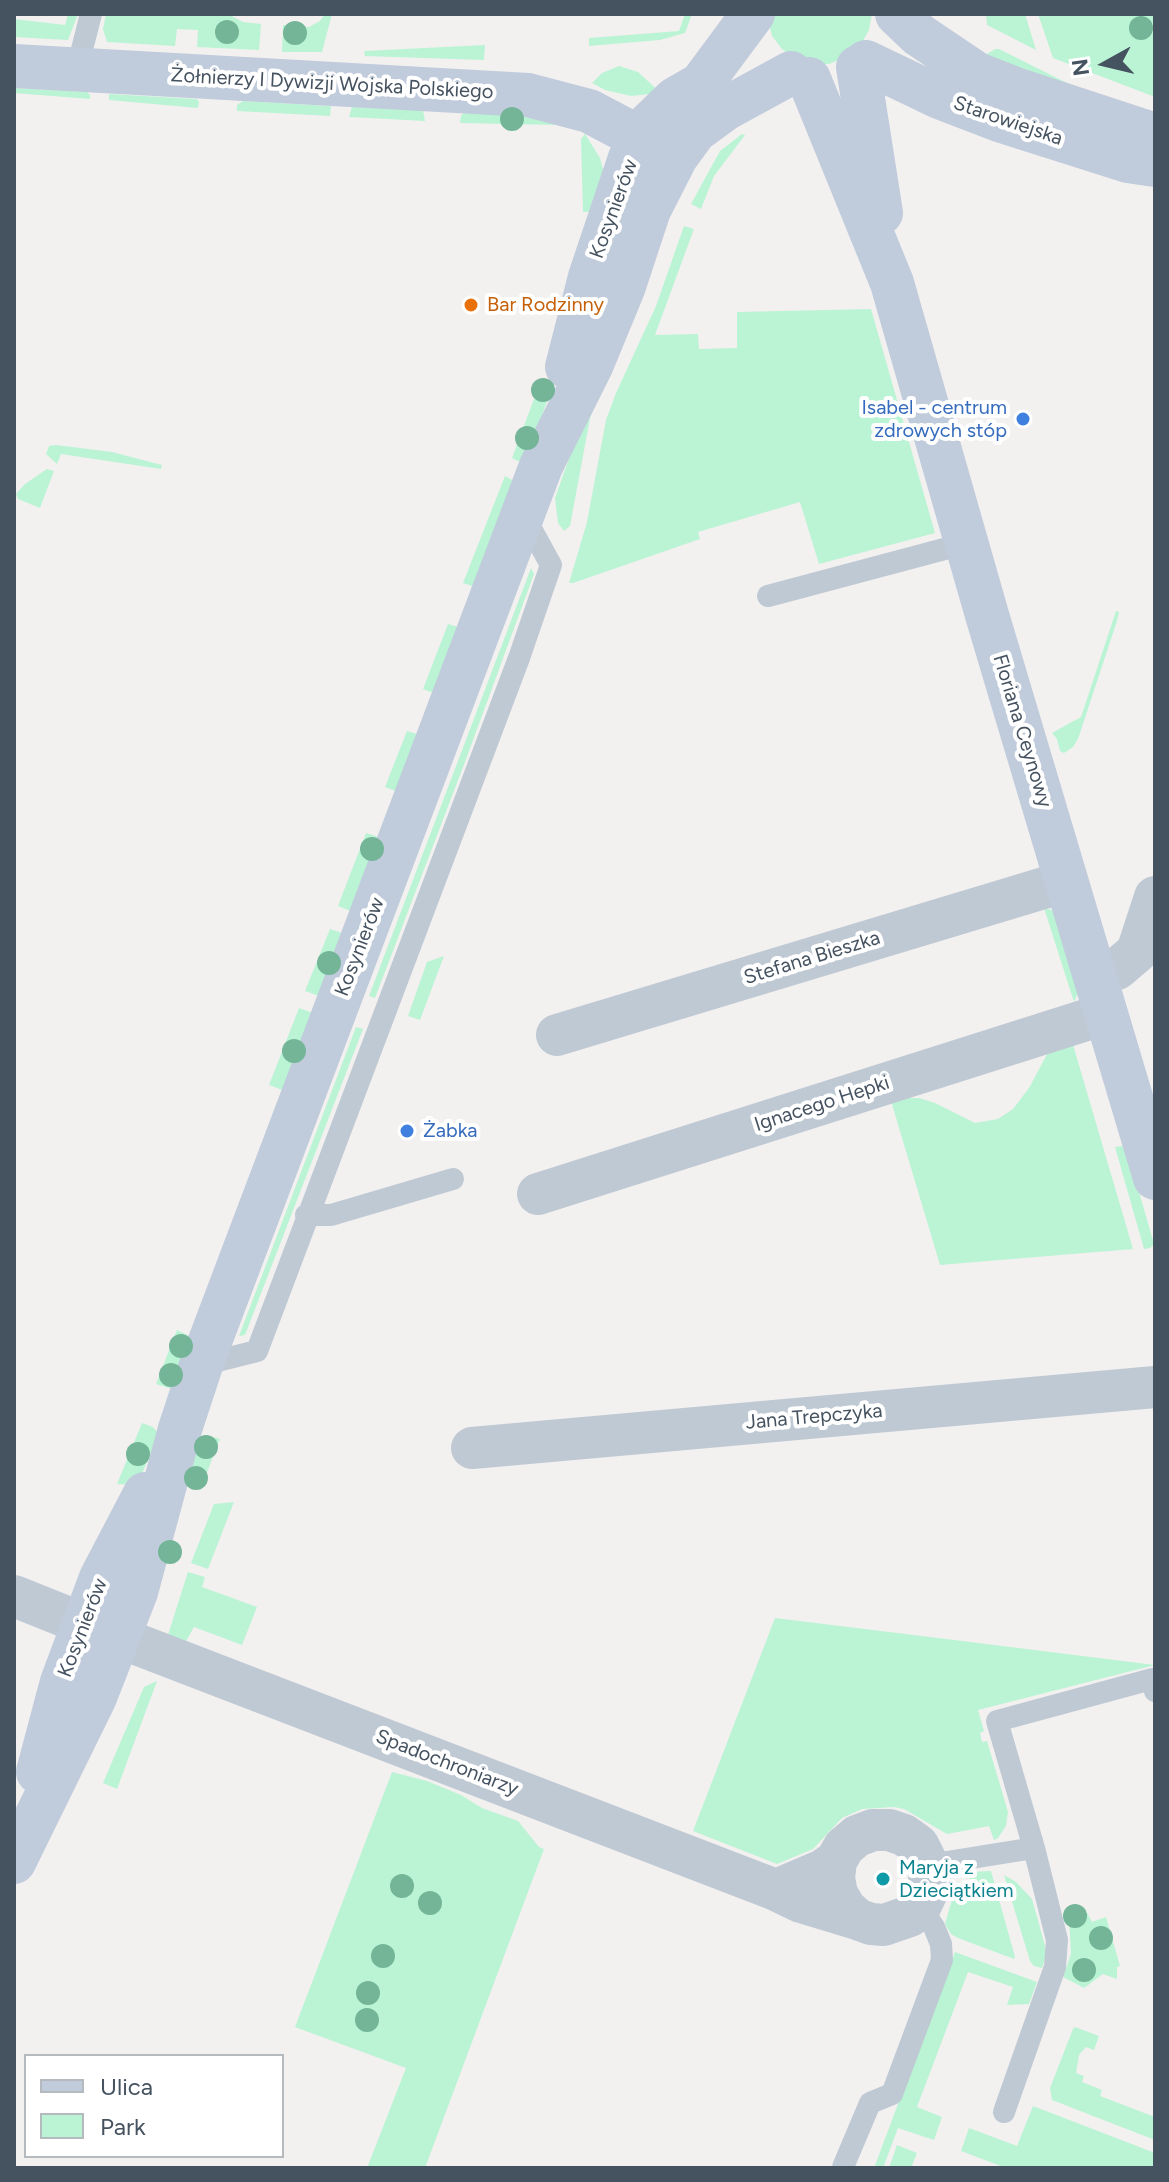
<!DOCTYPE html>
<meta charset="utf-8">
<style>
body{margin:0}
#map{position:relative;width:1169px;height:2182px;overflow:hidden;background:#f3f0f0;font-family:Figtree,sans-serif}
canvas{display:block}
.frame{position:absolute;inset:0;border:16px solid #455260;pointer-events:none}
.legend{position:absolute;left:24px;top:2054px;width:260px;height:104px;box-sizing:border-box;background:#fff;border:2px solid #b5babf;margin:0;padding:10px 14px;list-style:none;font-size:24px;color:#455260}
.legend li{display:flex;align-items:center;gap:16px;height:40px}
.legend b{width:40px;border:2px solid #b5babf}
.north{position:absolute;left:1065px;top:24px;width:80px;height:80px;-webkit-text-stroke:6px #fff;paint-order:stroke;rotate:262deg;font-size:22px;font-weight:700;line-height:32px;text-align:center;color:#455260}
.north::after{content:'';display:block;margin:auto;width:28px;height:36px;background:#455260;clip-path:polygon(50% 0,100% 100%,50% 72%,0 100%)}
</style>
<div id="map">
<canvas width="1169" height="2182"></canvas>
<div class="frame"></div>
<ul class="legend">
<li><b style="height:10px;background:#c0cbdb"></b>Ulica</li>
<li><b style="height:22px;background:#baf4d4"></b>Park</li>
</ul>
<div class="north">N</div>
</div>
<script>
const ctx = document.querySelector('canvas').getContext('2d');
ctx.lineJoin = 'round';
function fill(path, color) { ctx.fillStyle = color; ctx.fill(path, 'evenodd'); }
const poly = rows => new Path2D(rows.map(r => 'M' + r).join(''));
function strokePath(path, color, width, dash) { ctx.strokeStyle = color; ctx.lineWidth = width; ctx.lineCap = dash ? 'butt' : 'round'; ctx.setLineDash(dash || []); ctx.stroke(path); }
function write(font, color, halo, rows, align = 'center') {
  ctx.font = font + ' Figtree,sans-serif'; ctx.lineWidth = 8; ctx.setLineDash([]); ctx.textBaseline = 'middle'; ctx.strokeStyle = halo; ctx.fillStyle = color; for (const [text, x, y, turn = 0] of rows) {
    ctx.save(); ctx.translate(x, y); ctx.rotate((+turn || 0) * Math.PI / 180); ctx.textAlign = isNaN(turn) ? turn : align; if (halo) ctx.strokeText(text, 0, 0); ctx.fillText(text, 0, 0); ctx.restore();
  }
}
fill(poly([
 [68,14,78,14,68,40,14,37,14,19,65,25],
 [106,14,228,14,243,22,261,24,259,50,197,47,198,30,177,29,175,46,107,42,103,29],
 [325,14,332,14,322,52,282,52,283,25,309,27,320,21],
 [685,14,692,14,685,33,660,40,589,46,589,38,679,31],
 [767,14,872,14,869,30,860,46,846,57,829,64,812,64,796,59,782,49,772,36],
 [986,14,1025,14,1036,50,987,25],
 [1038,14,1155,14,1155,97,1053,58],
 [485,45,484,60,365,56,364,51],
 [995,49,999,49,1069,84,984,63,987,54],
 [619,66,638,72,661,93,631,96,605,90,592,83,602,73],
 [14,88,87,92,90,95,90,99,14,93],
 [109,94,196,99,199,101,198,108,109,100],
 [243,101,331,106,330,116,237,111,237,105],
 [352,107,423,110,425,121,349,117],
 [467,109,557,116,557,125,460,123,461,116],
 [585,134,600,158,604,173,602,212,583,212,581,139],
 [742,134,745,135,714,176,701,209,691,204,720,151],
 [684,226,694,229,655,335,698,334,699,349,737,348,737,312,871,309,935,533,819,564,800,502,698,532,700,539,573,583,569,583,587,522,606,420,616,393,656,306],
 [541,380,552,386,527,460,518,461,512,458],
 [588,405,591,413,570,526,564,531,558,523,555,498],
 [56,445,112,452,162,465,161,469,61,454,57,464,46,454,49,446],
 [47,469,54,471,40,508,18,499,16,494,25,484],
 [505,476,519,484,475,587,463,583],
 [531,568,534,574,465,762,375,998,369,996],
 [1116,611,1119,612,1117,621,1078,739,1073,747,1064,753,1060,751,1057,739,1052,733,1081,717],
 [448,624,458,627,436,694,423,689],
 [407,731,420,735,398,792,385,787],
 [366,833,382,838,353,912,338,906],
 [1044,908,1052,910,1057,916,1078,993,1074,1002],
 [330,929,345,934,319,996,305,991],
 [444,956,420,1020,408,1016,427,962],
 [299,1008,313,1013,285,1091,269,1085],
 [356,1027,363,1029,245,1335,239,1336],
 [1071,1038,1133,1249,940,1265,891,1101,894,1098,919,1098,935,1103,975,1123,998,1119,1013,1109,1029,1088,1053,1043],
 [1122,1146,1127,1150,1154,1244,1150,1248,1144,1249,1115,1147],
 [177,1330,189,1336,176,1388,169,1388,156,1384],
 [142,1423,153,1427,159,1434,140,1478,133,1485,117,1484],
 [209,1436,220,1439,200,1490,188,1485,185,1479,197,1440],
 [234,1502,208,1569,191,1563,214,1504],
 [188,1572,205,1577,202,1587,257,1607,242,1645,194,1627,186,1641,167,1638],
 [775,1618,938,1638,1155,1665,978,1710,984,1731,980,1733,982,1742,987,1741,1008,1812,1006,1826,998,1838,994,1840,989,1826,947,1834,904,1809,894,1807,862,1809,842,1818,813,1849,777,1864,693,1831],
 [157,1681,117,1789,103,1783,144,1687],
 [392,1772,427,1781,461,1795,482,1808,518,1821,539,1847,544,1849,425,2168,367,2168,406,2068,295,2027],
 [991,1871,1015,1957,1014,1959,958,1938,951,1934,945,1924,953,1896,971,1883,969,1872],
 [1004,1875,1016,1882,1032,1899,1047,1953,1042,1968,1034,1966,1030,1961],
 [1084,1907,1092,1922,1106,1917,1120,1966,1117,1967,1117,1979,1103,1974,1084,1988,1063,1977,1071,1954,1069,1917,1072,1912],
 [955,1952,1037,1982,1029,2004,1007,2005,1013,1987,968,1972,917,2107,942,2117,934,2140,898,2128,883,2168,874,2168],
 [1075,2027,1099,2036,1094,2050,1086,2047,1079,2055,1076,2073,1084,2076,1082,2082,1102,2090,1100,2096,1155,2117,1155,2140,1052,2100,1050,2088,1073,2029],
 [1033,2106,1155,2153,1155,2168,1006,2168,961,2151,969,2128,1017,2146],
 [897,2145,917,2153,911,2168,889,2168]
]), '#baf4d4');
strokePath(poly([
 [77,69,91,14],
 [768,596,967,543],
 [306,1215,331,1215,453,1179],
 [201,1365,257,1351,519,658,551,565,523,514],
 [1034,1848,997,1721,1152,1679,1155,1691],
 [928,1865,1034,1848,1057,1940,1055,1967,1004,2112],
 [843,2167,870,2103,892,2094,942,1960,941,1944,934,1927,920,1907]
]), '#bfc9d3', 22);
strokePath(poly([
 [1095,977,1117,969,1137,952,1155,897],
 [557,1035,1067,881],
 [538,1194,1105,1014],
 [472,1448,1155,1387],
 [14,1596,84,1624],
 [118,1637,776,1890,801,1902,857,1919],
 [776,1890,823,1870,836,1861,844,1847,857,1836,873,1830,889,1830,904,1835,918,1845,928,1865,930,1875,927,1892,920,1907,910,1916,884,1925,871,1924,857,1919,845,1908,837,1894,834,1878,836,1861]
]), '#bfc9d3', 42);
strokePath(poly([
 [897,14,919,35,977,74,1018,90,1155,135],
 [866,62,939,97,999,120,1128,161,1155,165],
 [14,66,528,95,589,111,676,157],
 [858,67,881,213],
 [809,79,892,283,987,615,1155,1178],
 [567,367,590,277,630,158,647,126,675,99,701,84,753,14],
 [38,1772,62,1682,101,1578,145,1494],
 [14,1862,95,1697,136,1592,180,1429,201,1365,541,466,591,366,624,286,649,210,676,157,695,131,725,109,791,73]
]), '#c0cbdb', 44);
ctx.fillStyle = '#74b598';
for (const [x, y] of [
 [1141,28],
 [227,32],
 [295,33],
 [512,119],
 [543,390],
 [527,438],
 [372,849],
 [329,963],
 [294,1051],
 [181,1346],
 [171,1375],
 [206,1447],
 [138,1454],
 [196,1478],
 [170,1552],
 [402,1886],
 [430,1903],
 [1075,1916],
 [1101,1938],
 [383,1956],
 [1084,1970],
 [368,1993],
 [367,2020]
]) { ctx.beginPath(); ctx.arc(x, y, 12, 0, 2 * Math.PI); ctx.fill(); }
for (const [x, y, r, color] of [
 [471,305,8,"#e8710a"],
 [1023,419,8,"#3f7fe0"],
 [407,1131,8,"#3f7fe0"],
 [883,1879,8,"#0f9aa8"]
]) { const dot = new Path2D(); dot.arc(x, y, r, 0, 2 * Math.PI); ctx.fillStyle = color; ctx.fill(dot); strokePath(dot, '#fff', 3); }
write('20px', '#455260', '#fff', [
 ["Żołnierzy I Dywizji Wojska Polskiego",332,84,3],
 ["Starowiejska",1008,121,19],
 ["Kosynierów",614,209,-70],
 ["Floriana Ceynowy",1022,731,73],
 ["Kosynierów",360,947,-69],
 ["Stefana Bieszka",812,958,-17],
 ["Ignacego Hepki",822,1104,-18],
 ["Jana Trepczyka",814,1417,-5],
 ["Kosynierów",83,1628,-69],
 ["Spadochroniarzy",447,1763,21]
]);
write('20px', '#c56008', '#fff', [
 ["Bar Rodzinny",487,305]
], 'left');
write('20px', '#366cbe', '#fff', [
 ["Isabel - centrum",1007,408],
 ["zdrowych stóp",1007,431],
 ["Żabka",423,1131,"left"]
], 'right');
write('20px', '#0d838f', '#fff', [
 ["Maryja z",899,1868],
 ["Dzieciątkiem",899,1891]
], 'left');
</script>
